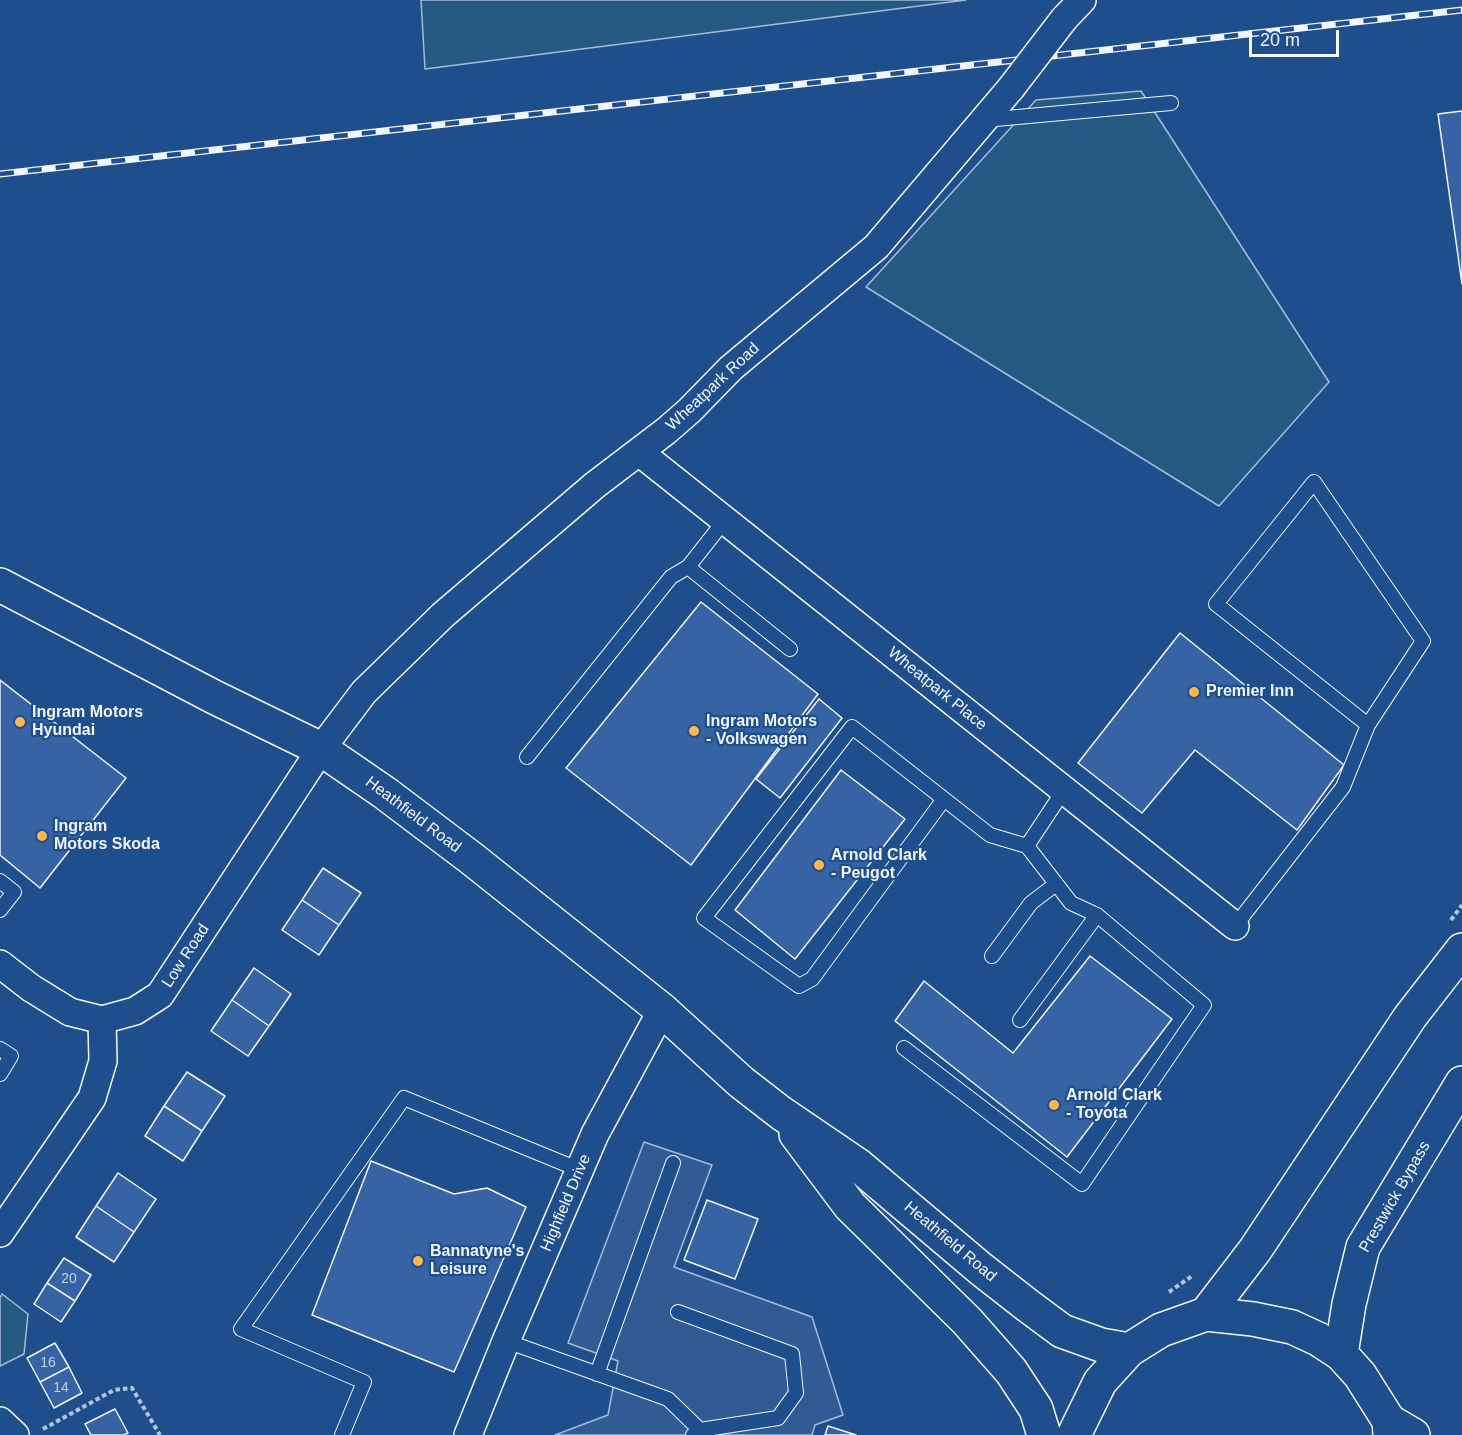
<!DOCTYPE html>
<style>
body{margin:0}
#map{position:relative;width:1462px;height:1435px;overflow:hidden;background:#1f4e8c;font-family:Helvetica,sans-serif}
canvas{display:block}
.scale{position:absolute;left:1249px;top:30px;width:90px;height:27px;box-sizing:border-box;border:3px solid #f2f6ff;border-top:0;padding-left:8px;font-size:18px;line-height:21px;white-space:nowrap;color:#f2f6ff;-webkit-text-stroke:4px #1f4e8c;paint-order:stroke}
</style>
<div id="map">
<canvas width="1462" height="1435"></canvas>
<div class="scale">20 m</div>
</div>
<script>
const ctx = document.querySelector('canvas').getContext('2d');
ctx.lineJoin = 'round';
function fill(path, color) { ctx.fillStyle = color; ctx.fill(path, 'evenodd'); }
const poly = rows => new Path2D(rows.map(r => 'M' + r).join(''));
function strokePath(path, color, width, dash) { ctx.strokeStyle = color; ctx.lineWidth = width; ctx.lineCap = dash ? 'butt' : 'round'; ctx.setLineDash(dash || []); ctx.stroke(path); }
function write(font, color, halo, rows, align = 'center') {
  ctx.font = font + ' Helvetica,sans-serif'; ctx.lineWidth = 4.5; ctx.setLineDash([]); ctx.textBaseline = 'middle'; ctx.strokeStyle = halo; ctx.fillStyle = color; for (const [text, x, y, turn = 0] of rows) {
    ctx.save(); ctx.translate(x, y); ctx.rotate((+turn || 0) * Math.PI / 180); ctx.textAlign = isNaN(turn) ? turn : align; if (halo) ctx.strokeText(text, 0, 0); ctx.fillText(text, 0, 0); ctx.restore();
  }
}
const green = poly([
 [421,0,966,0,425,69,421,0],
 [1141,91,1329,382,1219,506,866,287,1036,100,1141,91],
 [2,1294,28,1314,24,1354,0,1366,0,1298,2,1294]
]);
fill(green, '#245a82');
strokePath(green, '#a8bbd7', 1.5);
const parking = poly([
 [644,1142,712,1165,674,1267,812,1317,843,1415,815,1425,812,1435,555,1435,608,1415,618,1361,568,1343,644,1142]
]);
fill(parking, '#305b95');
strokePath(parking, '#a8bbd7', 1.5);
const building = poly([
 [1462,111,1462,284,1438,114,1462,111],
 [701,602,818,694,691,865,566,768,701,602],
 [1180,633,1344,765,1297,830,1195,750,1142,813,1078,763,1180,633],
 [0,680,126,778,40,888,0,855,0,680],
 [819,699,842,718,780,798,756,779,819,699],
 [841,770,905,819,795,959,735,910,841,770],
 [323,868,361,893,339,925,302,900,323,868],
 [302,900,339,925,319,955,282,930,302,900],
 [1090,956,1172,1019,1067,1157,895,1021,924,981,1013,1053,1090,956],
 [254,968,291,994,269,1026,232,1000,254,968],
 [232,1000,269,1026,248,1056,211,1031,232,1000],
 [187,1072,225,1096,202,1131,164,1106,187,1072],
 [164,1106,202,1131,183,1161,145,1136,164,1106],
 [371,1161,454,1194,487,1188,526,1207,454,1372,312,1315,371,1161],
 [118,1173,156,1199,134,1232,96,1206,118,1173],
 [707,1200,758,1219,735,1279,684,1260,707,1200],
 [96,1206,134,1232,114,1262,76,1237,96,1206],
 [64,1258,91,1275,75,1301,47,1283,64,1258],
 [47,1283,75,1301,61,1322,34,1304,47,1283],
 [55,1343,69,1367,40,1382,27,1358,55,1343],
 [69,1367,82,1393,54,1408,40,1382,69,1367],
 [115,1409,128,1433,124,1435,91,1435,85,1424,115,1409],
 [828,1426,856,1435,825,1435,828,1426]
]);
fill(building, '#3563a3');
strokePath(building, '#f2f6ff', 1.5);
const service = poly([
 [985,120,1171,103],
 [688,567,725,520],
 [527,757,671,577,688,567,790,649],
 [944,799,812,979,799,986,704,918,852,727,990,835,1027,846],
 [0,881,14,892,0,910],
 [1235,926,1343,787,1368,725,1423,641,1314,482,1216,604,1368,725],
 [992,956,1031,903,1056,884],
 [1020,1020,1097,915],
 [904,1048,1082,1184,1204,1005,1097,915,1071,903,1027,846,1064,790],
 [0,1049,11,1056,0,1074],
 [678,1312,792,1354,796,1393,778,1418,700,1430,693,1435],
 [506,1341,668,1399,700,1430,701,1435],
 [597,1374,673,1163],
 [342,1435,364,1382,241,1329,404,1098,580,1170]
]);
const minor = poly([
 [1064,19,1082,0],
 [639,452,1235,926],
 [0,964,31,988,70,1012,102,1020,135,1011,160,995,321,749,364,692,443,615,595,485,666,431,689,411,731,368,876,247,1011,88],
 [0,1233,92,1098,103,1061,102,1020],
 [0,1421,15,1435],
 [468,1435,506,1341,595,1134,662,1010]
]);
const secondary = poly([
 [0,585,214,697,321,749,385,793,471,858,662,1010,741,1082,781,1113,859,1166,981,1269,1027,1305,1062,1331,1101,1345,1129,1350],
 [796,1134,850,1206,967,1321,1011,1371,1036,1409,1044,1435],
 [1389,1421,1413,1435]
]);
const trunk = poly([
 [1206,1314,1255,1250,1410,1017,1462,950],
 [1341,1354,1349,1304,1363,1247,1462,1083],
 [1074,1435,1100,1382,1129,1350,1161,1330,1206,1314,1253,1319,1292,1327,1318,1339,1341,1354,1360,1375,1389,1421,1390,1435]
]);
strokePath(service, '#f2f6ff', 16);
strokePath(minor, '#f2f6ff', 30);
strokePath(secondary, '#f2f6ff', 36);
strokePath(trunk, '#f2f6ff', 36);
strokePath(poly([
 [1451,920,1462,905],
 [1169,1292,1192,1276],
 [43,1429,114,1390,132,1388,160,1435]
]), '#b3c4dc', 4, [4.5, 3]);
strokePath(service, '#1f4e8c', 14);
strokePath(minor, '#1f4e8c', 27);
strokePath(secondary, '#1f4e8c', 33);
strokePath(trunk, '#1f4e8c', 33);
const rail = poly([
 [0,174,1462,10]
]);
strokePath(rail, '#f2f6ff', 7);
strokePath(rail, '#1f4e8c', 4.5, [14]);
const minorBridge = poly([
 [1011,88,1064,19]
]);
strokePath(minorBridge, '#f2f6ff', 30, []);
strokePath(minorBridge, '#1f4e8c', 27);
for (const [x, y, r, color] of [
 [1194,692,6,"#ffb74d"],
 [20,722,6,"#ffb74d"],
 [694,731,6,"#ffb74d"],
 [42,836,6,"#ffb74d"],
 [819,865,6,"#ffb74d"],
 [1054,1105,6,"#ffb74d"],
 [418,1261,6,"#ffb74d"]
]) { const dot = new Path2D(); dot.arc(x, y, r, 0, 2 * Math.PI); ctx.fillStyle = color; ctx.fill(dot); strokePath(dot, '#1f4e8c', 2); }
write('14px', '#c3d1e8', null, [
 ["20",69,1279],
 ["16",48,1363],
 ["14",61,1388]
]);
write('16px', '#f2f6ff', '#1f4e8c', [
 ["Wheatpark Road",713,387,-43],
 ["Wheatpark Place",937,689,39],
 ["Heathfield Road",413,815,37],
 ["Low Road",186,956,-57],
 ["Prestwick Bypass",1395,1197,-60],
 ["Highfield Drive",566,1203,-67],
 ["Heathfield Road",950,1242,40]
]);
write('bold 16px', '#f2f6ff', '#1f4e8c', [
 ["Premier Inn",1206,692],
 ["Ingram Motors",32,713],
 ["Hyundai",32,731],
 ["Ingram Motors",706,722],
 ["- Volkswagen",706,740],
 ["Ingram",54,827],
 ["Motors Skoda",54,845],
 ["Arnold Clark",831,856],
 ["- Peugot",831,874],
 ["Arnold Clark",1066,1096],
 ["- Toyota",1066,1114],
 ["Bannatyne's",430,1252],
 ["Leisure",430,1270]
], 'left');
</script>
